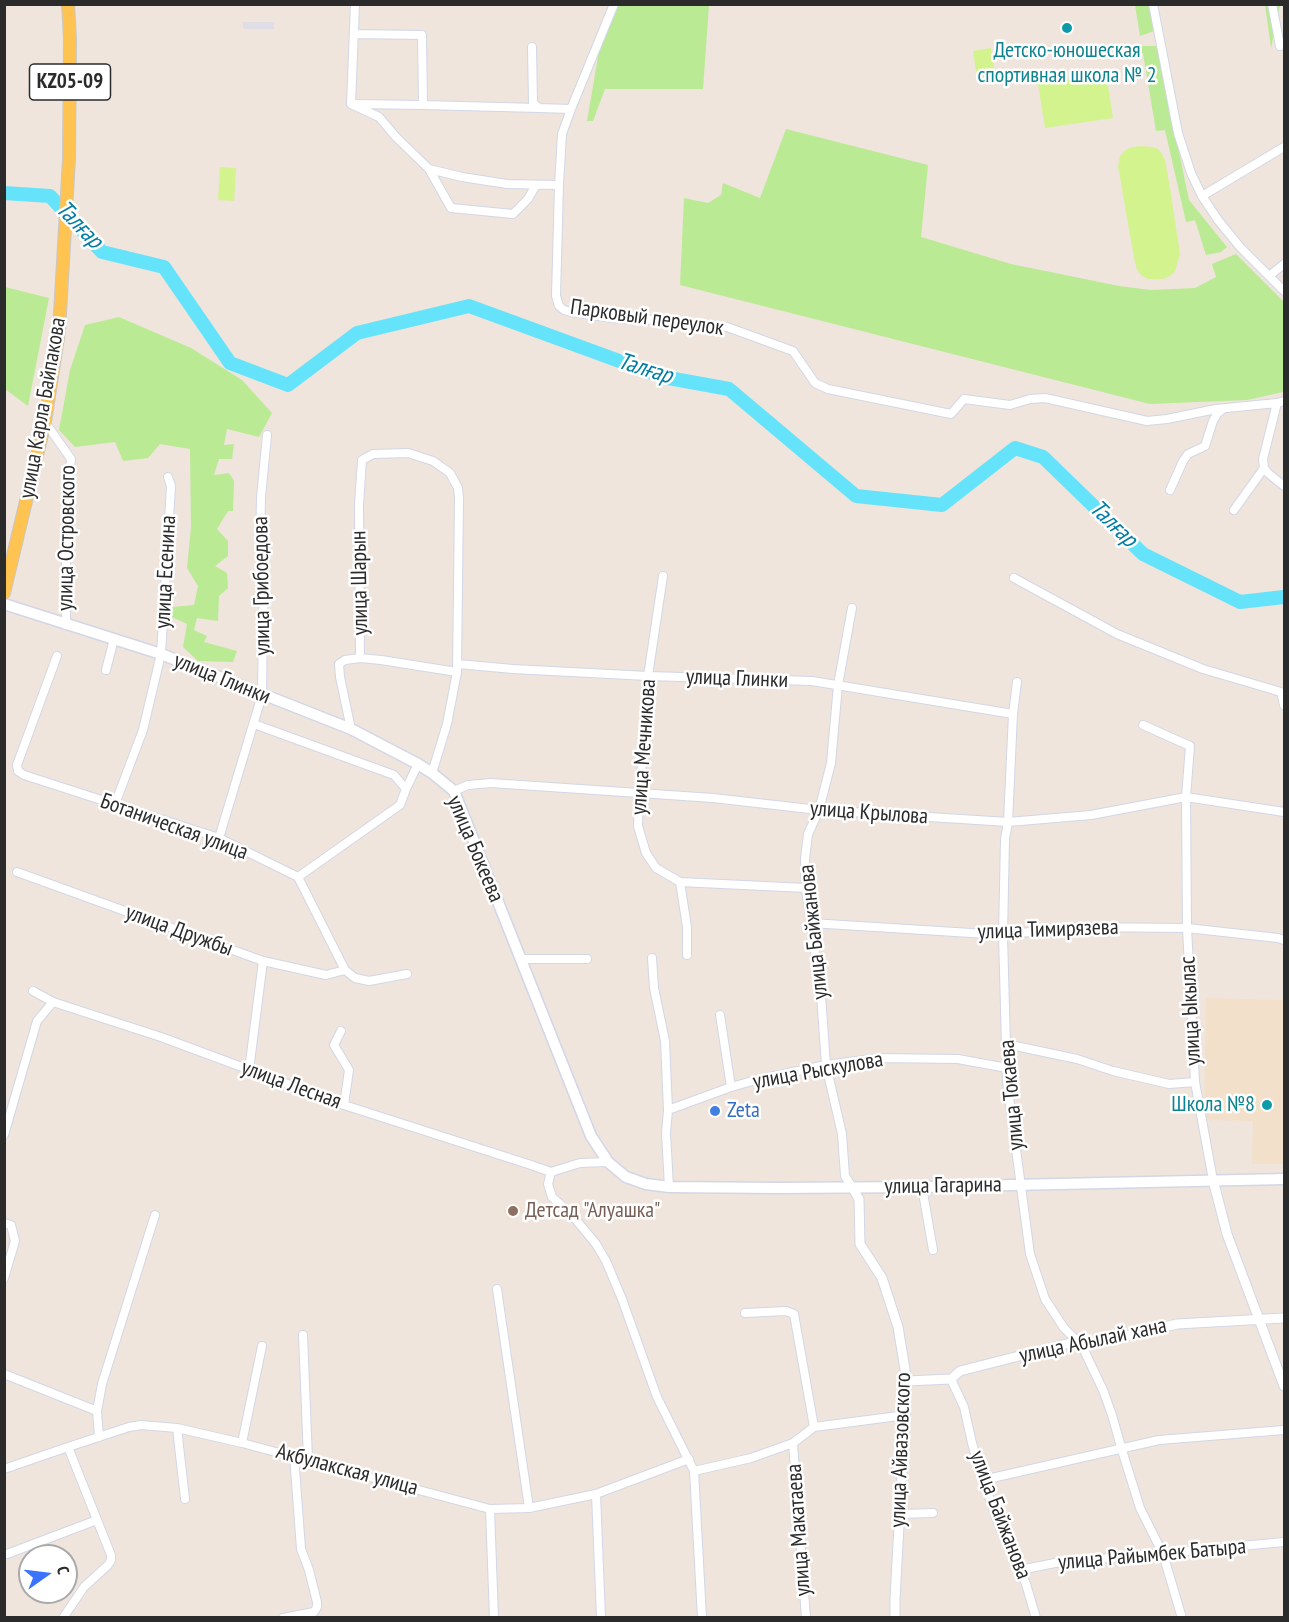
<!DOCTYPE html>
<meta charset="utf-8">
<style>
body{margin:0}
#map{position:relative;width:1289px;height:1622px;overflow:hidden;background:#efe5dc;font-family:"PT Sans Narrow",sans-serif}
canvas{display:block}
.frame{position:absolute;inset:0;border:6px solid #2b2b2b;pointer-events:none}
.north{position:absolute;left:18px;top:1544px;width:60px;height:60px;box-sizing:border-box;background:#fff;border:2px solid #aaa;border-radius:50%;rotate:76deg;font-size:16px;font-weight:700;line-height:24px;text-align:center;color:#2b2b2b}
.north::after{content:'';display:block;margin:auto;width:21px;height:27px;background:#3973ff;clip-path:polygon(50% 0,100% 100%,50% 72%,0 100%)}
</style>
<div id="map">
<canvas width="1289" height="1622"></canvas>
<div class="frame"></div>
<div class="north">С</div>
</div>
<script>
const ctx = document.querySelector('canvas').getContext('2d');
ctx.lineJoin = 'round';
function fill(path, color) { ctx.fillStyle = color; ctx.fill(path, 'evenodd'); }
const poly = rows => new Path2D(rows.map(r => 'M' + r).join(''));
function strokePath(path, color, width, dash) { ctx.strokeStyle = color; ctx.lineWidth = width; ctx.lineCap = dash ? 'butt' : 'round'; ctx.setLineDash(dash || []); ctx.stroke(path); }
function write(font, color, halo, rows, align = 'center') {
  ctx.font = font + ' "PT Sans Narrow",sans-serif'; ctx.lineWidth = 5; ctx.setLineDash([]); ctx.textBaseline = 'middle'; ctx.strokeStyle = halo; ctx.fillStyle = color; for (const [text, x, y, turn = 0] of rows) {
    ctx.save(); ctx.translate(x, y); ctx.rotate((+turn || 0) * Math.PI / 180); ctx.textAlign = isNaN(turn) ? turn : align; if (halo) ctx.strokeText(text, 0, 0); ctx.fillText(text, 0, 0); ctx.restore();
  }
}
fill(poly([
 [243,22,274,22,274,29,243,29]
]), '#dfdde6');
fill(poly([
 [1206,998,1284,1000,1284,1164,1252,1164,1253,1121,1204,1120],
 [517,1202,523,1212,508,1220,503,1210]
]), '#f2e0ca');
fill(poly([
 [619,5,709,5,703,89,605,89,593,121,587,121,599,51],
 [1135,5,1151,5,1154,31,1140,36],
 [1265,5,1280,5,1271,48],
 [1142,46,1157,46,1189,200,1227,247,1221,252,1206,255,1195,220,1186,222,1165,130,1156,131,1143,53,1115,57,1114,51],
 [786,129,928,165,921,237,1011,264,1119,286,1151,290,1195,288,1216,277,1212,264,1236,254,1284,302,1284,386,1283,392,1247,400,1150,404,680,285,684,198,708,203,721,195,723,183,760,198],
 [5,287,49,298,28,406,5,389],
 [119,317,191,348,242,380,272,413,259,437,227,429,224,445,234,444,232,459,219,459,214,475,229,473,234,481,233,511,228,511,217,529,228,541,228,556,215,566,227,573,228,588,219,596,218,621,197,618,194,630,207,636,204,642,237,651,233,662,198,661,183,647,187,624,172,617,173,607,194,605,198,586,187,568,191,527,190,449,160,444,148,458,123,461,115,442,75,447,59,430,70,370,85,325]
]), '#baea93');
fill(poly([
 [991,48,996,81,978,84,973,51],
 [1106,73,1113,118,1045,128,1038,84],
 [1139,146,1152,147,1158,149,1162,154,1165,160,1170,188,1180,254,1175,271,1170,276,1163,279,1148,279,1142,276,1137,270,1134,258,1118,166,1120,156,1124,151,1130,148],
 [220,167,236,168,234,201,218,200]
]), '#d3f38e');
strokePath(poly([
 [4,193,50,196,102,252,164,267,230,363,288,385,357,333,469,306,663,377,729,389,856,496,942,505,1015,448,1043,457,1143,554,1240,602,1284,597]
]), '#65e3fb', 14);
const minor = poly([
 [355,4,351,104,379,117,396,137,429,169,462,177,507,184,559,185],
 [614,4,571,109,562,134,559,185,556,296,559,306,564,310,571,312,620,319,662,320,727,327,793,351,815,383,828,389,951,414,964,399,1010,405,1030,399,1045,398,1147,421,1167,419,1216,409,1277,403,1284,401],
 [1153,4,1178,133,1191,173,1202,196,1218,220,1240,247,1284,291],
 [1272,4,1280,46],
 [354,34,422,35,423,105,356,104],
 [532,47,533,103,539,108,571,109],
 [423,105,539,108],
 [429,169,451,208,513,214,528,199,536,185],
 [1202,196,1284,147],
 [1269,276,1284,264],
 [1277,403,1263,459,1264,468,1268,473,1284,486],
 [45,422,71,459,66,520,66,625],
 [1170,490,1183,461,1188,454,1205,446,1213,421,1217,414,1223,409],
 [1234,510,1264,468],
 [663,576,648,676,645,732,639,794,638,826,646,853,656,868,680,882,806,888],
 [1014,578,1117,634,1203,669,1281,692,1284,705],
 [57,656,17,765,18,771,24,775,219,838,298,877,345,970,355,978,369,981,407,974],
 [360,658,359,505,362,460,373,454,408,453,433,461,450,473,458,488,459,498,457,672,447,724,432,773],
 [458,664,513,669,648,676,812,681,1013,714],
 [106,670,114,639],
 [1017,682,1013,714,1008,822,1005,839,1003,935,1007,1082,1030,1254,1045,1299,1064,1328,1082,1346,1103,1390,1112,1415,1121,1447,1140,1508,1163,1554,1182,1618],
 [254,724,394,775,406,789],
 [1143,725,1190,746,1186,797,1187,928,1195,1082,1213,1180],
 [351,729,340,677,339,664,345,660,360,658,381,660,457,672],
 [454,791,468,785,491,783,713,798,819,810,1008,822,1091,815,1186,797,1284,812],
 [115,804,143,730,161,654,171,486,168,477],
 [219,838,262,695,263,622,264,588,260,547,261,497,267,435],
 [17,872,263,961,326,975,345,970],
 [298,877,400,805,406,789,418,764],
 [680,882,687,927,687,955],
 [811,923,1003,935,1074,927,1187,928,1278,938,1284,940],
 [652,958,654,988,665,1041,668,1110,666,1133,669,1187],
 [520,959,587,959],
 [33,991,53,1002,161,1037,344,1105,528,1164,551,1172],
 [720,1015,731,1087],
 [341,1031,334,1045,349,1070,344,1105],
 [1006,1044,1077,1059,1113,1071,1169,1084,1195,1082],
 [249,1070,263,961],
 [668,1110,731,1087,756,1080,826,1065,879,1058,958,1059,1007,1068],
 [4,1135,37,1021,53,1002],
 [608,1162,580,1163,551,1172,548,1184,552,1197,569,1212,582,1227,596,1244,606,1261,622,1299,657,1397,694,1471,702,1618],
 [852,1187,845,1176,842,1134,826,1065,821,995,806,888,805,859,808,834,819,810,831,763,838,685,852,608],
 [922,1187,933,1250],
 [4,1223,11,1225,15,1241,4,1278],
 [497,1289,529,1508],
 [745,1313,786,1311,794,1314,814,1427],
 [303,1335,308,1459],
 [4,1374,97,1411],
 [951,1379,964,1407,972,1443,983,1480,999,1525,1026,1584,1036,1618],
 [177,1428,185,1499],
 [99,1437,97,1411,102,1384,155,1215],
 [242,1443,262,1346],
 [793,1443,806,1618],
 [4,1469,68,1447,129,1427,141,1425,177,1428,242,1443,490,1509,529,1508,596,1494,689,1459],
 [694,1471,751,1458,793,1443,814,1427,906,1415],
 [983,1480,1159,1440,1284,1430],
 [596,1494,601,1618],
 [490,1509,494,1618],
 [900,1514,933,1513],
 [7,1554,97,1520],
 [1020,1570,1055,1563,1284,1542],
 [63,1618,84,1587,108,1565,111,1560,111,1555,68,1447],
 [283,1618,314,1612,317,1607,317,1602,309,1570,301,1549,294,1455]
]);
const tertiary = poly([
 [1213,1180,1227,1234,1284,1386],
 [852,1187,859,1199,860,1244,882,1278,898,1327,907,1381,895,1598,895,1618],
 [907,1381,951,1379,960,1371,1070,1343,1082,1346,1177,1324,1284,1318]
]);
const secondary = poly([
 [4,604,161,654,351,729,418,764,432,773,454,791,591,1136,608,1162,626,1177,646,1184,669,1187,776,1188,922,1187,1284,1179]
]);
const primary = poly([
 [4,593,45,422,59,331,69,159,70,39,68,4]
]);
strokePath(minor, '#d1d7e6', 10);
strokePath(tertiary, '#d1d7e6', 11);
strokePath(secondary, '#d1d7e6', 13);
strokePath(primary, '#c8c8c8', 14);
strokePath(minor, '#fff', 8);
strokePath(tertiary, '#fff', 9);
strokePath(secondary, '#fff', 10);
strokePath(primary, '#fec351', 12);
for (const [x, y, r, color] of [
 [1067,28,6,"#0f9aa8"],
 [1267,1105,6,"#0f9aa8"],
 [715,1111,6,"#3f7fe0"],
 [513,1211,6,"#8d6e63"]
]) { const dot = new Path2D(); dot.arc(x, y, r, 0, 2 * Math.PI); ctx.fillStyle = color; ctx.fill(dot); strokePath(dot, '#fff', 2); }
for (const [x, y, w] of [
 [70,82,81]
]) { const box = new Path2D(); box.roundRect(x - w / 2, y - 18, w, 36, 4.5); ctx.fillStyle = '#fff'; ctx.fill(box); strokePath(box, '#2b2b2b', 1.5); }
write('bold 21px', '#2b2b2b', null, [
 ["KZ05-09",70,82]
]);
write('22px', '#0d838f', '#fff', [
 ["Детско-юношеская",1067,51],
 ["спортивная школа № 2",1067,76],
 ["Школа №8",1255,1105,"right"]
]);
write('22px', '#2b2b2b', '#fff', [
 ["Парковый переулок",647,318,8],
 ["улица Карла Байпакова",43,408,-80],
 ["улица Островского",67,538,-89],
 ["улица Есенина",166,572,-87],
 ["улица Шарын",360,583,-91],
 ["улица Грибоедова",262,586,-91],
 ["улица Глинки",222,679,22],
 ["улица Глинки",737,679,2],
 ["улица Мечникова",644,747,-86],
 ["улица Крылова",869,813,4],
 ["Ботаническая улица",174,827,20],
 ["улица Бокеева",475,849,67],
 ["улица Тимирязева",1048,930,-2],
 ["улица Дружбы",179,931,20],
 ["улица Байжанова",814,932,-96],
 ["улица Ыкылас",1191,1011,-93],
 ["улица Рыскулова",818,1071,-10],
 ["улица Лесная",291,1085,20],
 ["улица Токаева",1012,1095,-95],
 ["улица Гагарина",943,1186,-1],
 ["улица Абылай хана",1093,1341,-12],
 ["улица Айвазовского",901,1450,-88],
 ["Акбулакская улица",347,1470,15],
 ["улица Байжанова",1000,1515,69],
 ["улица Макатаева",799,1530,-94],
 ["улица Райымбек Батыра",1152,1555,-5]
]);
write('22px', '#366cbe', '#fff', [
 ["Zeta",727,1111]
], 'left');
write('22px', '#785e54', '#fff', [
 ["Детсад \"Алуашка\"",525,1211]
], 'left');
write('italic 24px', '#017da3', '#fff', [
 ["Талғар",79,225,46],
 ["Талғар",645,369,17],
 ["Талғар",1113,524,44]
]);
</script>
